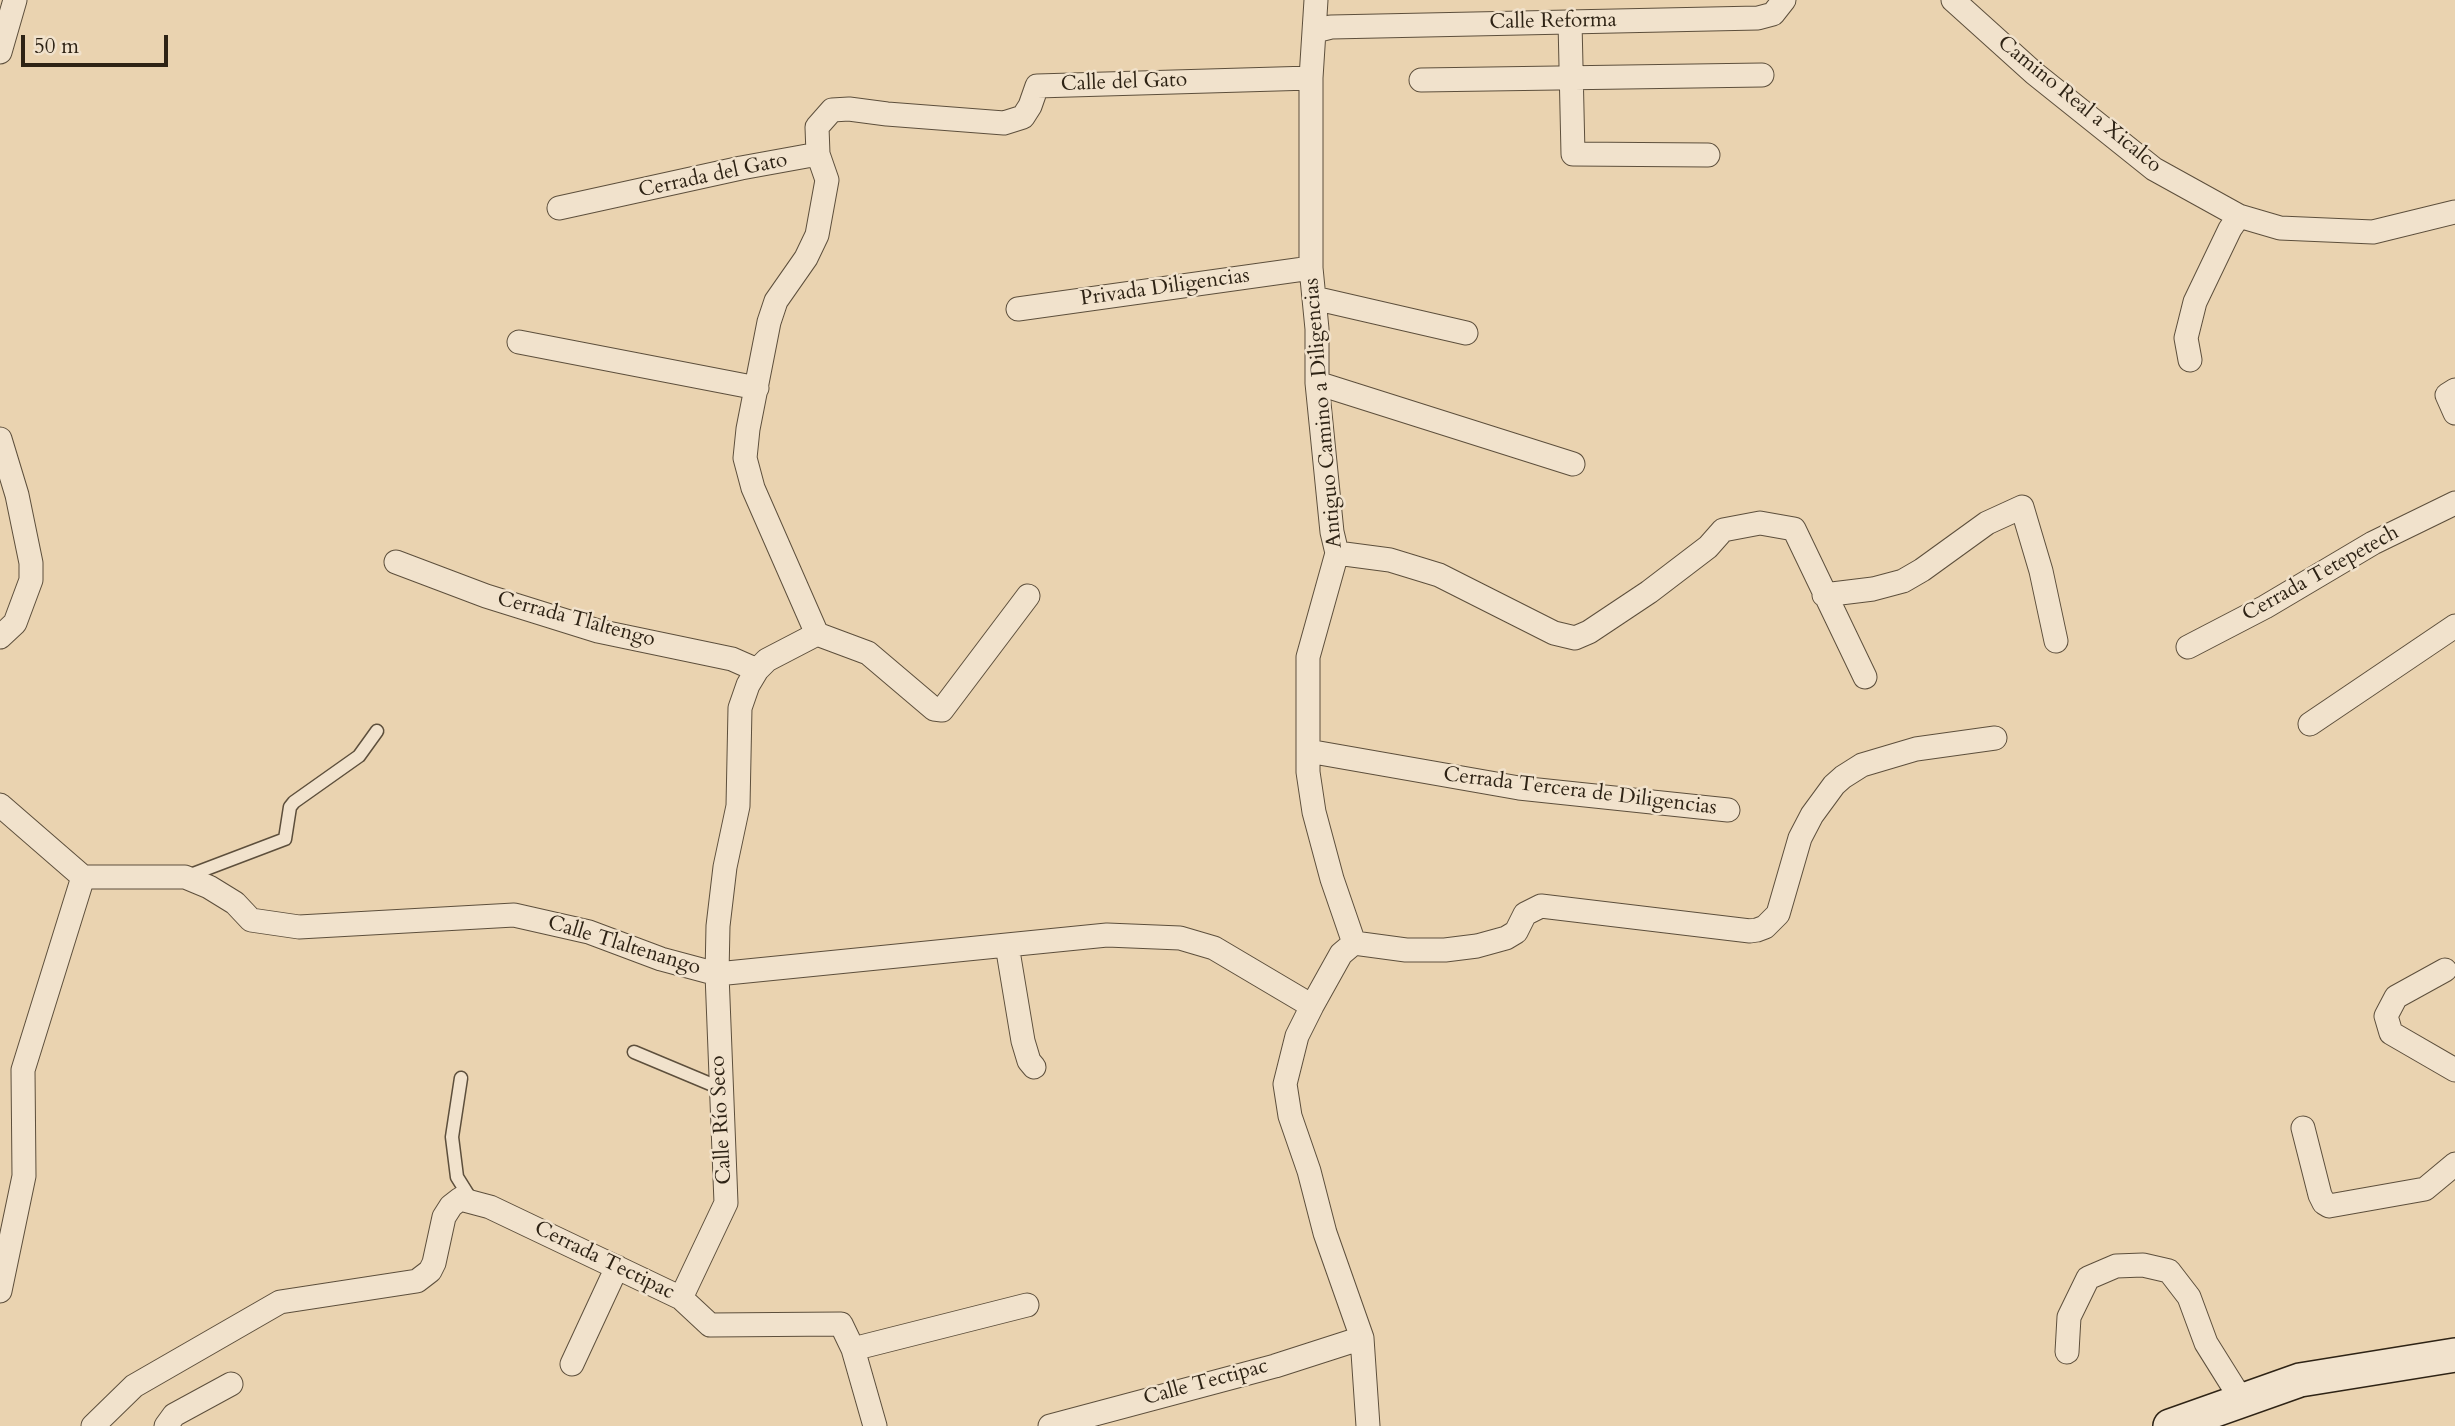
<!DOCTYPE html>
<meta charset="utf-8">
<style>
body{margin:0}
#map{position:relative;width:2455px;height:1426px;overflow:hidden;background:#ead3b0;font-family:Cardo,serif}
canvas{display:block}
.scale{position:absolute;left:21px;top:35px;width:147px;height:32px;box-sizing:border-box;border:4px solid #2e2315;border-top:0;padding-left:9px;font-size:21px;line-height:24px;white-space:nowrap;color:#2e2315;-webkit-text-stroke:5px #f1e2cc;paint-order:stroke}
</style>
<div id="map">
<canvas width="2455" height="1426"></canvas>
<div class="scale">50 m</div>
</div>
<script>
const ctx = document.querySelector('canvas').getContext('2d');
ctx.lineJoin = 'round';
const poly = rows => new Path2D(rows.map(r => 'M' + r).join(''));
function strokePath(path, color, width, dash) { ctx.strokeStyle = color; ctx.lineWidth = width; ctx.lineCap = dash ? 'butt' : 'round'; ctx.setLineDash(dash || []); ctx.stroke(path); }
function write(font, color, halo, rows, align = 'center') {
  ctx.font = font + ' Cardo,serif'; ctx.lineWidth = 5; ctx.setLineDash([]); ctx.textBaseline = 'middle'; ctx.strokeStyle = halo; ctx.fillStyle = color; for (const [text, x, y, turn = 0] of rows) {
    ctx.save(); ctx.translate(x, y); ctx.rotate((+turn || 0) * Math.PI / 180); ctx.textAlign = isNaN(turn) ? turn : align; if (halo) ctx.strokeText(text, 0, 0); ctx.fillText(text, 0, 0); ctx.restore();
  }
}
const service = poly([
 [185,877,285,839,290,807,294,802,359,756,377,731],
 [634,1052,720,1088],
 [461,1078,452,1137,457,1177,472,1201]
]);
const minor = poly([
 [1316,0,1311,78,1311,268,1317,329,1317,383,1332,532,1337,553,1308,657,1308,772,1314,812,1332,879,1354,943],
 [1953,0,2034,73,2154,169,2239,216,2280,228,2373,232,2455,212],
 [1570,22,1573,154,1708,155],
 [1315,31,1331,27,1758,18,1773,14,1784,0],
 [0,52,15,0],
 [1421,80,1762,75],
 [559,208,741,168,818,154,817,127,832,110,849,109,887,114,1004,123,1023,117,1030,106,1037,86,1311,78],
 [1314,298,1466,333],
 [1018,309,1311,268],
 [519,342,757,388],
 [2190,360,2186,338,2195,302,2230,229,2239,216],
 [1317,383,1573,464],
 [2455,390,2447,395,2455,413],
 [0,439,17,495,31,563,31,580,15,623,0,637],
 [1337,553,1390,560,1439,575,1554,633,1575,638,1589,632,1649,592,1708,547,1723,530,1760,523,1794,529,1865,677],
 [396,562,486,596,598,631,732,659,757,670],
 [1824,595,1873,589,1903,581,1922,570,1987,523,2022,507,2041,571,2056,641],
 [817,634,868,653,934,709,942,710,1028,596],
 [2188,647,2265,607,2373,543,2455,503],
 [2310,724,2455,626],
 [1308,751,1519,788,1728,810],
 [0,805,83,877,185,877,209,887,235,903,251,920,299,927,514,915,589,932,661,959,717,974,1107,935,1180,938,1214,948,1312,1006],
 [1354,943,1406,950,1445,950,1477,946,1506,938,1516,932,1525,914,1541,906,1750,931,1757,930,1765,927,1778,914,1800,838,1812,815,1834,785,1843,777,1862,765,1916,749,1995,738],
 [1354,943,1341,954,1312,1006,1297,1036,1285,1084,1290,1116,1309,1171,1325,1233,1362,1338,1368,1426],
 [1007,945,1023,1041,1029,1061,1034,1067],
 [2445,970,2396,997,2386,1016,2391,1033,2455,1070],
 [2303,1128,2320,1195,2324,1203,2329,1206,2425,1189,2455,1164],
 [0,1291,24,1176,23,1070,83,877],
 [681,1298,726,1203,717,974,718,926,725,867,738,806,740,708,748,685,757,670,767,660,817,634,753,488,745,458,748,429,769,322,776,301,806,258,817,235,827,180,818,154],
 [853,1349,1027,1305],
 [2067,1352,2069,1317,2088,1278,2116,1266,2143,1265,2169,1271,2189,1297,2206,1343,2241,1399],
 [572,1364,617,1267],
 [93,1426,134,1386,280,1302,417,1281,430,1271,434,1263,444,1217,451,1206,460,1199,490,1207,681,1298,710,1325,841,1324,853,1349,875,1426],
 [166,1426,174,1415,231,1384],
 [1050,1426,1275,1366,1362,1338]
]);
const secondary = poly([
 [2170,1426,2300,1380,2455,1355]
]);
strokePath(service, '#5d4f3c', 15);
strokePath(minor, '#5d4f3c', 25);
strokePath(secondary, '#2e2315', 36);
strokePath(service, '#f1e2cc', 12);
strokePath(minor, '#f1e2cc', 23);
strokePath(secondary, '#f1e2cc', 33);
write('21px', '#2e2315', '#f1e2cc', [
 ["Calle Reforma",1553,22,-1],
 ["Calle del Gato",1124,83,-2],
 ["Camino Real a Xicalco",2079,105,39],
 ["Cerrada del Gato",713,176,-12],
 ["Privada Diligencias",1165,288,-8],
 ["Antiguo Camino a Diligencias",1324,413,-95],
 ["Cerrada Tetepetech",2321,574,-29],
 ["Cerrada Tlaltengo",576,620,15],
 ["Cerrada Tercera de Diligencias",1580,792,7],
 ["Calle Tlaltenango",624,946,17],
 ["Calle Río Seco",722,1120,-93],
 ["Cerrada Tectipac",604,1261,26],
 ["Calle Tectipac",1206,1383,-15]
]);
</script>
